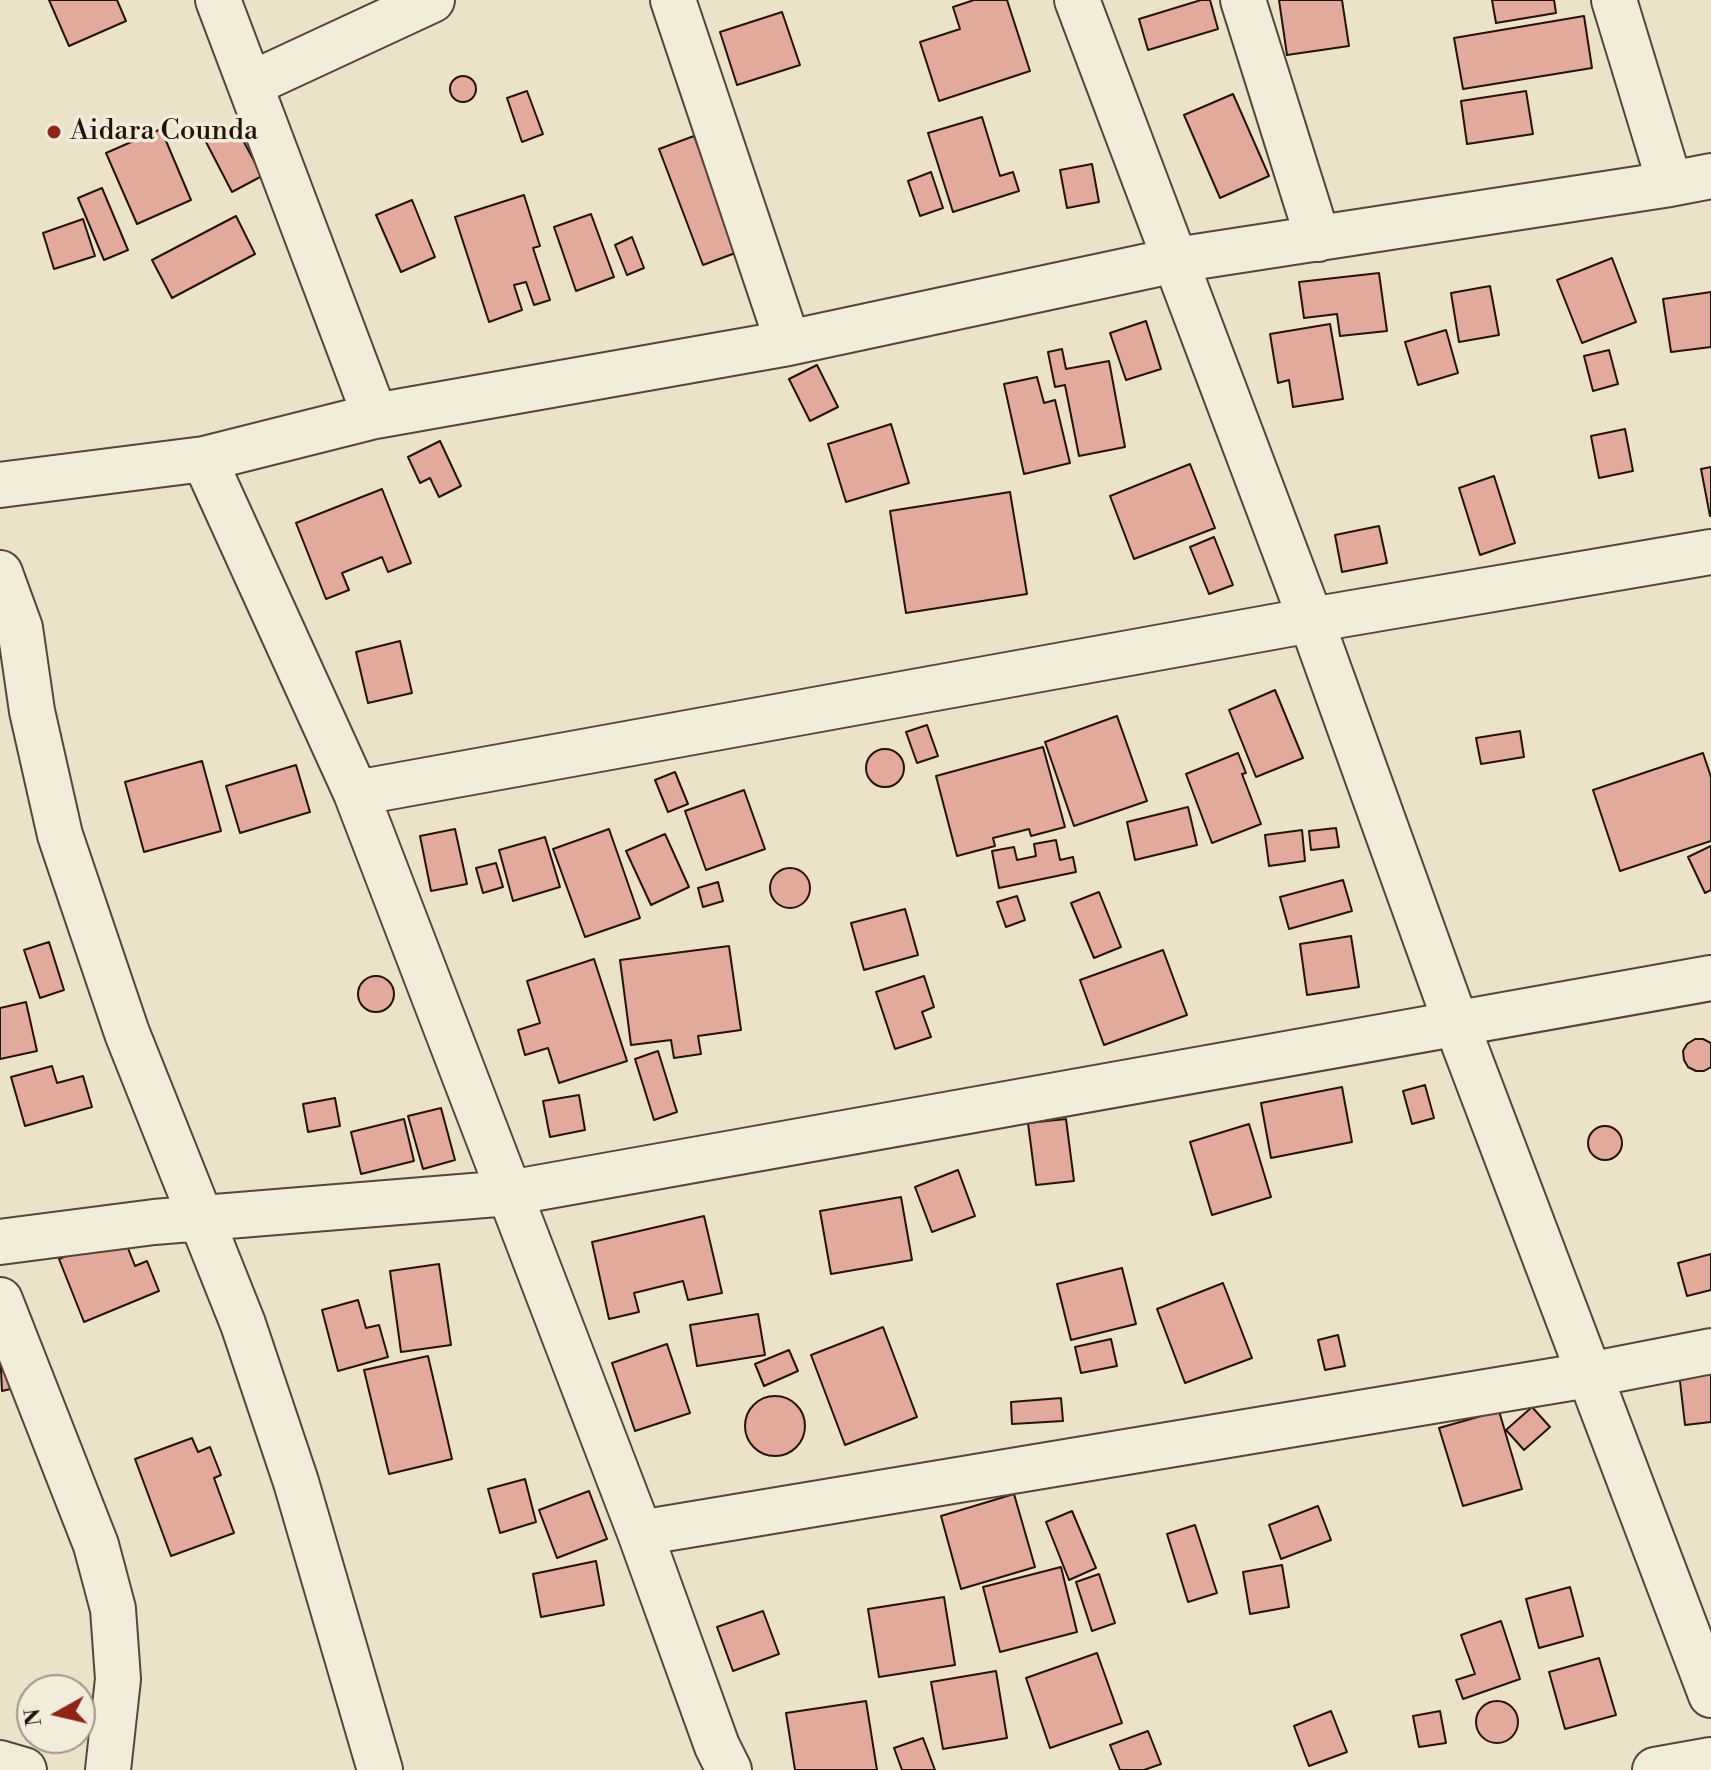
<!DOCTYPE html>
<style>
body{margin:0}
#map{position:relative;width:1711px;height:1770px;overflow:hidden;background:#ebe2c8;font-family:"Libre Bodoni",serif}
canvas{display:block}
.north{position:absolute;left:16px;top:1674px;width:80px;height:80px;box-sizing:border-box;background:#f2ecdb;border:2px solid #a09588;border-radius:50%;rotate:262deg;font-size:22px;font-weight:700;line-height:32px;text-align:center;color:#25120b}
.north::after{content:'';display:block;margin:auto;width:28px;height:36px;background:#8f2418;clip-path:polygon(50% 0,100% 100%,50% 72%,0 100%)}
</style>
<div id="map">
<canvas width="1711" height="1770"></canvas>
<div class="north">N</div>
</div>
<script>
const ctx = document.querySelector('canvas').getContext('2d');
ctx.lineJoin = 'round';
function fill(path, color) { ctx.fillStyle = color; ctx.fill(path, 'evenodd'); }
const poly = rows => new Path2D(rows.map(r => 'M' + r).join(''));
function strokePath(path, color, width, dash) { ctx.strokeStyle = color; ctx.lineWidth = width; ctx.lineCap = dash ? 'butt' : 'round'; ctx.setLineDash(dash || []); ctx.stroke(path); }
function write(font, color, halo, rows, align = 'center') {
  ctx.font = font + ' "Libre Bodoni",serif'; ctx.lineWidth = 7; ctx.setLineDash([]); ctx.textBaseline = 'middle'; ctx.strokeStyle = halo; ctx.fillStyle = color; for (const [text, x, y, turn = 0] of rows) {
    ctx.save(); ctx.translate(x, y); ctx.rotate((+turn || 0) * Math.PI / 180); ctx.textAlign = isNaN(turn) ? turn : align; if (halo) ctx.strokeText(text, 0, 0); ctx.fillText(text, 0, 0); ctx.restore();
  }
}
const building = poly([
 [49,0,117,0,126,21,69,46,49,0],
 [974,0,1007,0,1030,71,939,101,920,42,960,29,953,7,974,0],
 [1201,0,1210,0,1218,29,1148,50,1139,19,1201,0],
 [1279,0,1342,0,1349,46,1287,55,1279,0],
 [1492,0,1554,0,1556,13,1496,23,1492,0],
 [782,12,800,65,737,85,720,32,782,12],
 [1584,16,1592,68,1463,89,1454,38,1584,16],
 '450 89a13 13 0 1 1 26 0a13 13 0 1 1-26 0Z',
 [527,91,543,134,522,142,507,98,527,91],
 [1526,91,1533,134,1467,144,1461,101,1526,91],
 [1233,94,1269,176,1220,198,1184,115,1233,94],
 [982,117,1000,176,1013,172,1019,191,953,212,928,133,982,117],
 [236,127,262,176,232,192,206,142,236,127],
 [161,129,191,200,137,224,106,153,161,129],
 [694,136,738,252,703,265,659,149,694,136],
 [1092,164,1099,202,1067,208,1060,170,1092,164],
 [931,172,943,208,920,216,908,181,931,172],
 [102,188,128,250,104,260,78,198,102,188],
 [524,195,540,246,533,248,550,300,534,305,526,282,514,285,522,310,489,322,455,217,524,195],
 [412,200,435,257,401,272,376,215,412,200],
 [591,214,614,277,576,291,554,227,591,214],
 [236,216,255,254,172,298,152,260,236,216],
 [83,219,95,256,54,269,43,233,83,219],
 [632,237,644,268,627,275,615,245,632,237],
 [1612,258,1636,322,1582,343,1557,280,1612,258],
 [1379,273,1387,331,1340,336,1337,314,1304,318,1299,282,1379,273],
 [1490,286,1499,335,1459,342,1451,293,1490,286],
 [1711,292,1711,347,1671,352,1663,299,1711,292],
 [1146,321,1161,369,1126,380,1110,333,1146,321],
 [1330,324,1343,399,1293,407,1289,380,1278,383,1270,334,1330,324],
 [1446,330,1458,373,1418,385,1405,342,1446,330],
 [1062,349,1066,369,1109,361,1125,447,1079,456,1065,385,1055,387,1048,352,1062,349],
 [1609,350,1618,384,1593,391,1584,356,1609,350],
 [817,365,838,407,810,421,789,379,817,365],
 [1037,377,1044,403,1055,400,1070,463,1024,474,1004,384,1037,377],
 [891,424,909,483,846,502,828,444,891,424],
 [1625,429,1633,471,1599,478,1591,436,1625,429],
 [440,441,461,486,439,497,430,478,420,483,408,457,440,441],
 [1190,464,1215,528,1134,559,1110,496,1190,464],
 [1711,467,1711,516,1710,516,1701,469,1711,467],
 [1494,476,1515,543,1480,555,1459,488,1494,476],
 [382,489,411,563,388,572,382,557,342,573,349,590,326,599,296,523,382,489],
 [1010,492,1027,594,906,613,890,511,1010,492],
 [1379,526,1387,563,1342,572,1335,535,1379,526],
 [1214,537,1233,585,1209,594,1190,547,1214,537],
 [400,641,412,693,368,703,356,652,400,641],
 [1275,690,1303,758,1256,777,1229,710,1275,690],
 [1117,716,1147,801,1074,826,1045,742,1117,716],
 [927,725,938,756,917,763,906,732,927,725],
 [1520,731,1524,757,1481,764,1476,738,1520,731],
 [1043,747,1065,827,1031,836,1029,829,993,838,995,846,957,856,936,776,1043,747],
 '866 768a19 19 0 1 1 38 0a19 19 0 1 1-38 0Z',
 [1238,753,1246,773,1242,774,1261,824,1212,843,1186,774,1238,753],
 [1703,753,1711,777,1711,841,1620,871,1593,790,1703,753],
 [202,761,221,831,144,852,125,782,202,761],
 [296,765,310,812,240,833,226,786,296,765],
 [675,772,688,804,668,812,655,780,675,772],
 [744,790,765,849,706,870,685,811,744,790],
 [1188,807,1197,845,1135,860,1127,822,1188,807],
 [1336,828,1339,847,1311,850,1309,831,1336,828],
 [455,829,467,884,431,891,420,836,455,829],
 [609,829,640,918,585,937,553,849,609,829],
 [1302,830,1305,861,1269,866,1265,835,1302,830],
 [665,834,689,887,651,905,626,851,665,834],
 [545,837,560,887,513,901,499,850,545,837],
 [1056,840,1060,860,1073,857,1076,872,999,888,992,851,1014,847,1017,860,1036,856,1034,844,1056,840],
 [1711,846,1711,890,1705,893,1688,857,1711,846],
 [496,863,503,887,483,893,476,868,496,863],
 '770 888a20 20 0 1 1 40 0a20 20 0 1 1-40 0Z',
 [1343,880,1352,911,1289,929,1280,897,1343,880],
 [718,882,723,901,703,907,698,888,718,882],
 [1099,892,1121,947,1094,958,1071,903,1099,892],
 [1017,896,1025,920,1006,927,997,902,1017,896],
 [905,909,918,955,864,970,851,923,905,909],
 [1351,936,1359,987,1307,995,1300,944,1351,936],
 [49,942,64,990,40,998,24,950,49,942],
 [729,946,741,1030,698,1036,701,1054,674,1058,671,1040,631,1045,620,960,729,946],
 [1163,950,1187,1015,1104,1045,1080,980,1163,950],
 [594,959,627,1061,559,1083,548,1048,525,1055,518,1030,540,1023,527,981,594,959],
 [924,976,934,1007,922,1012,931,1037,895,1049,876,992,924,976],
 '358 994a18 18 0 1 1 36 0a18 18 0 1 1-36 0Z',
 [26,1002,37,1051,0,1059,0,1008,26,1002],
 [1695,1039,1703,1039,1711,1043,1711,1067,1704,1071,1696,1071,1688,1067,1684,1060,1683,1051,1687,1044,1695,1039],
 [658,1051,677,1112,654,1120,635,1059,658,1051],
 [52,1066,57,1083,83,1076,92,1107,25,1126,11,1077,52,1066],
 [1425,1085,1434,1118,1412,1124,1403,1091,1425,1085],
 [1342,1087,1352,1142,1271,1158,1261,1103,1342,1087],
 [579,1095,585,1130,550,1137,543,1101,579,1095],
 [335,1098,340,1126,308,1132,303,1104,335,1098],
 [441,1108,455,1160,423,1169,408,1116,441,1108],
 [404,1119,414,1161,361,1174,351,1132,404,1119],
 [1066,1119,1074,1181,1036,1185,1028,1123,1066,1119],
 [1249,1124,1271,1197,1212,1215,1190,1142,1249,1124],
 '1588 1143a17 17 0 1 1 34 0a17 17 0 1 1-34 0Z',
 [958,1170,975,1216,932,1232,915,1187,958,1170],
 [901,1197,912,1260,831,1274,820,1211,901,1197],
 [704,1216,722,1293,688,1300,683,1281,634,1293,639,1312,609,1319,592,1242,704,1216],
 [122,1233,135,1266,147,1261,159,1291,84,1322,59,1259,122,1233],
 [1711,1254,1711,1290,1687,1296,1678,1263,1711,1254],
 [439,1264,451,1345,401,1352,390,1271,439,1264],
 [1122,1268,1136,1324,1071,1340,1057,1284,1122,1268],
 [1223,1283,1252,1358,1185,1383,1157,1309,1223,1283],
 [358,1300,366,1328,379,1325,388,1357,338,1371,322,1310,358,1300],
 [758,1314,765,1355,697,1366,690,1325,758,1314],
 [883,1327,917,1417,845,1445,811,1355,883,1327],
 [1338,1335,1345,1366,1325,1370,1318,1340,1338,1335],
 [1111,1339,1117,1366,1081,1373,1075,1347,1111,1339],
 [667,1344,690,1413,635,1431,612,1363,667,1344],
 [0,1349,23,1386,2,1391,0,1349],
 [789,1350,798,1371,764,1386,755,1364,789,1350],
 [428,1356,452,1459,389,1474,364,1370,428,1356],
 [1711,1370,1711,1422,1685,1425,1679,1373,1711,1370],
 '745 1426a30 30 0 1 1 60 0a30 30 0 1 1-60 0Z',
 [1061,1398,1063,1421,1012,1424,1011,1402,1061,1398],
 [1532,1407,1550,1427,1524,1450,1506,1430,1532,1407],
 [1499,1411,1522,1489,1463,1506,1439,1428,1499,1411],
 [192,1438,198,1452,210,1447,221,1475,214,1478,234,1533,171,1556,135,1459,192,1438],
 [525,1479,536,1522,500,1533,488,1489,525,1479],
 [589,1491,607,1539,557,1558,539,1510,589,1491],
 [1014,1494,1035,1567,961,1589,941,1516,1014,1494],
 [1318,1506,1331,1540,1281,1559,1269,1525,1318,1506],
 [1072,1511,1096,1568,1069,1580,1046,1522,1072,1511],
 [1195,1525,1217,1593,1188,1602,1167,1534,1195,1525],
 [596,1561,604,1605,541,1617,533,1574,596,1561],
 [1282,1565,1289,1607,1250,1614,1243,1572,1282,1565],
 [1061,1567,1077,1632,1000,1652,983,1587,1061,1567],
 [1099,1574,1115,1623,1092,1631,1076,1582,1099,1574],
 [1570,1587,1583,1636,1539,1648,1526,1599,1570,1587],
 [944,1597,955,1665,879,1677,868,1609,944,1597],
 [763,1611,779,1654,733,1671,717,1627,763,1611],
 [1501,1621,1520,1679,1463,1699,1456,1680,1475,1674,1461,1635,1501,1621],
 [1097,1653,1122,1723,1050,1748,1026,1678,1097,1653],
 [1599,1658,1616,1715,1565,1729,1549,1672,1599,1658],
 [996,1671,1007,1738,943,1749,931,1682,996,1671],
 [866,1701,877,1770,795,1770,786,1713,866,1701],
 '1476 1722a21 21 0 1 1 42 0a21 21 0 1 1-42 0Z',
 [1331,1711,1347,1752,1309,1766,1294,1726,1331,1711],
 [1440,1711,1446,1743,1419,1747,1413,1716,1440,1711],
 [1148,1731,1161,1764,1144,1770,1120,1770,1110,1745,1148,1731],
 [923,1738,935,1770,902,1770,894,1748,923,1738]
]);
fill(building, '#e2aa9a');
strokePath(building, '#25120b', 2);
const minor = poly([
 [218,0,375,416],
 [673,0,788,343],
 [1077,0,1311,620,1456,1023,1711,1695],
 [1243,0,1318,239],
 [1614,0,1670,184],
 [251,84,432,0],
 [204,459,356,793,640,1533,717,1746,729,1770],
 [0,485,204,459,375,416,788,343,1176,260,1670,184,1711,176],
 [0,573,20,628,32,711,60,835,127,1033,243,1324,296,1482,380,1770],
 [356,793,1311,620,1711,552],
 [0,1242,154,1222,509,1193,1711,978],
 [0,1300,96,1545,113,1609,118,1679,108,1770],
 [640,1533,1588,1375,1711,1351],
 [0,1763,24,1770],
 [1655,1770,1711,1760]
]);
strokePath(minor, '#56463a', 48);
strokePath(minor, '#f2ecdb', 44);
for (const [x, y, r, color] of [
 [54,132,8,"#8f2418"]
]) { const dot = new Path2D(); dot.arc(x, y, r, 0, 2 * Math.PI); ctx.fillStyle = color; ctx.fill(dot); strokePath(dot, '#f2ecdb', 3); }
write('28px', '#25120b', '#f2ecdb', [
 ["Aidara Counda",70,132]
], 'left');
</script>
